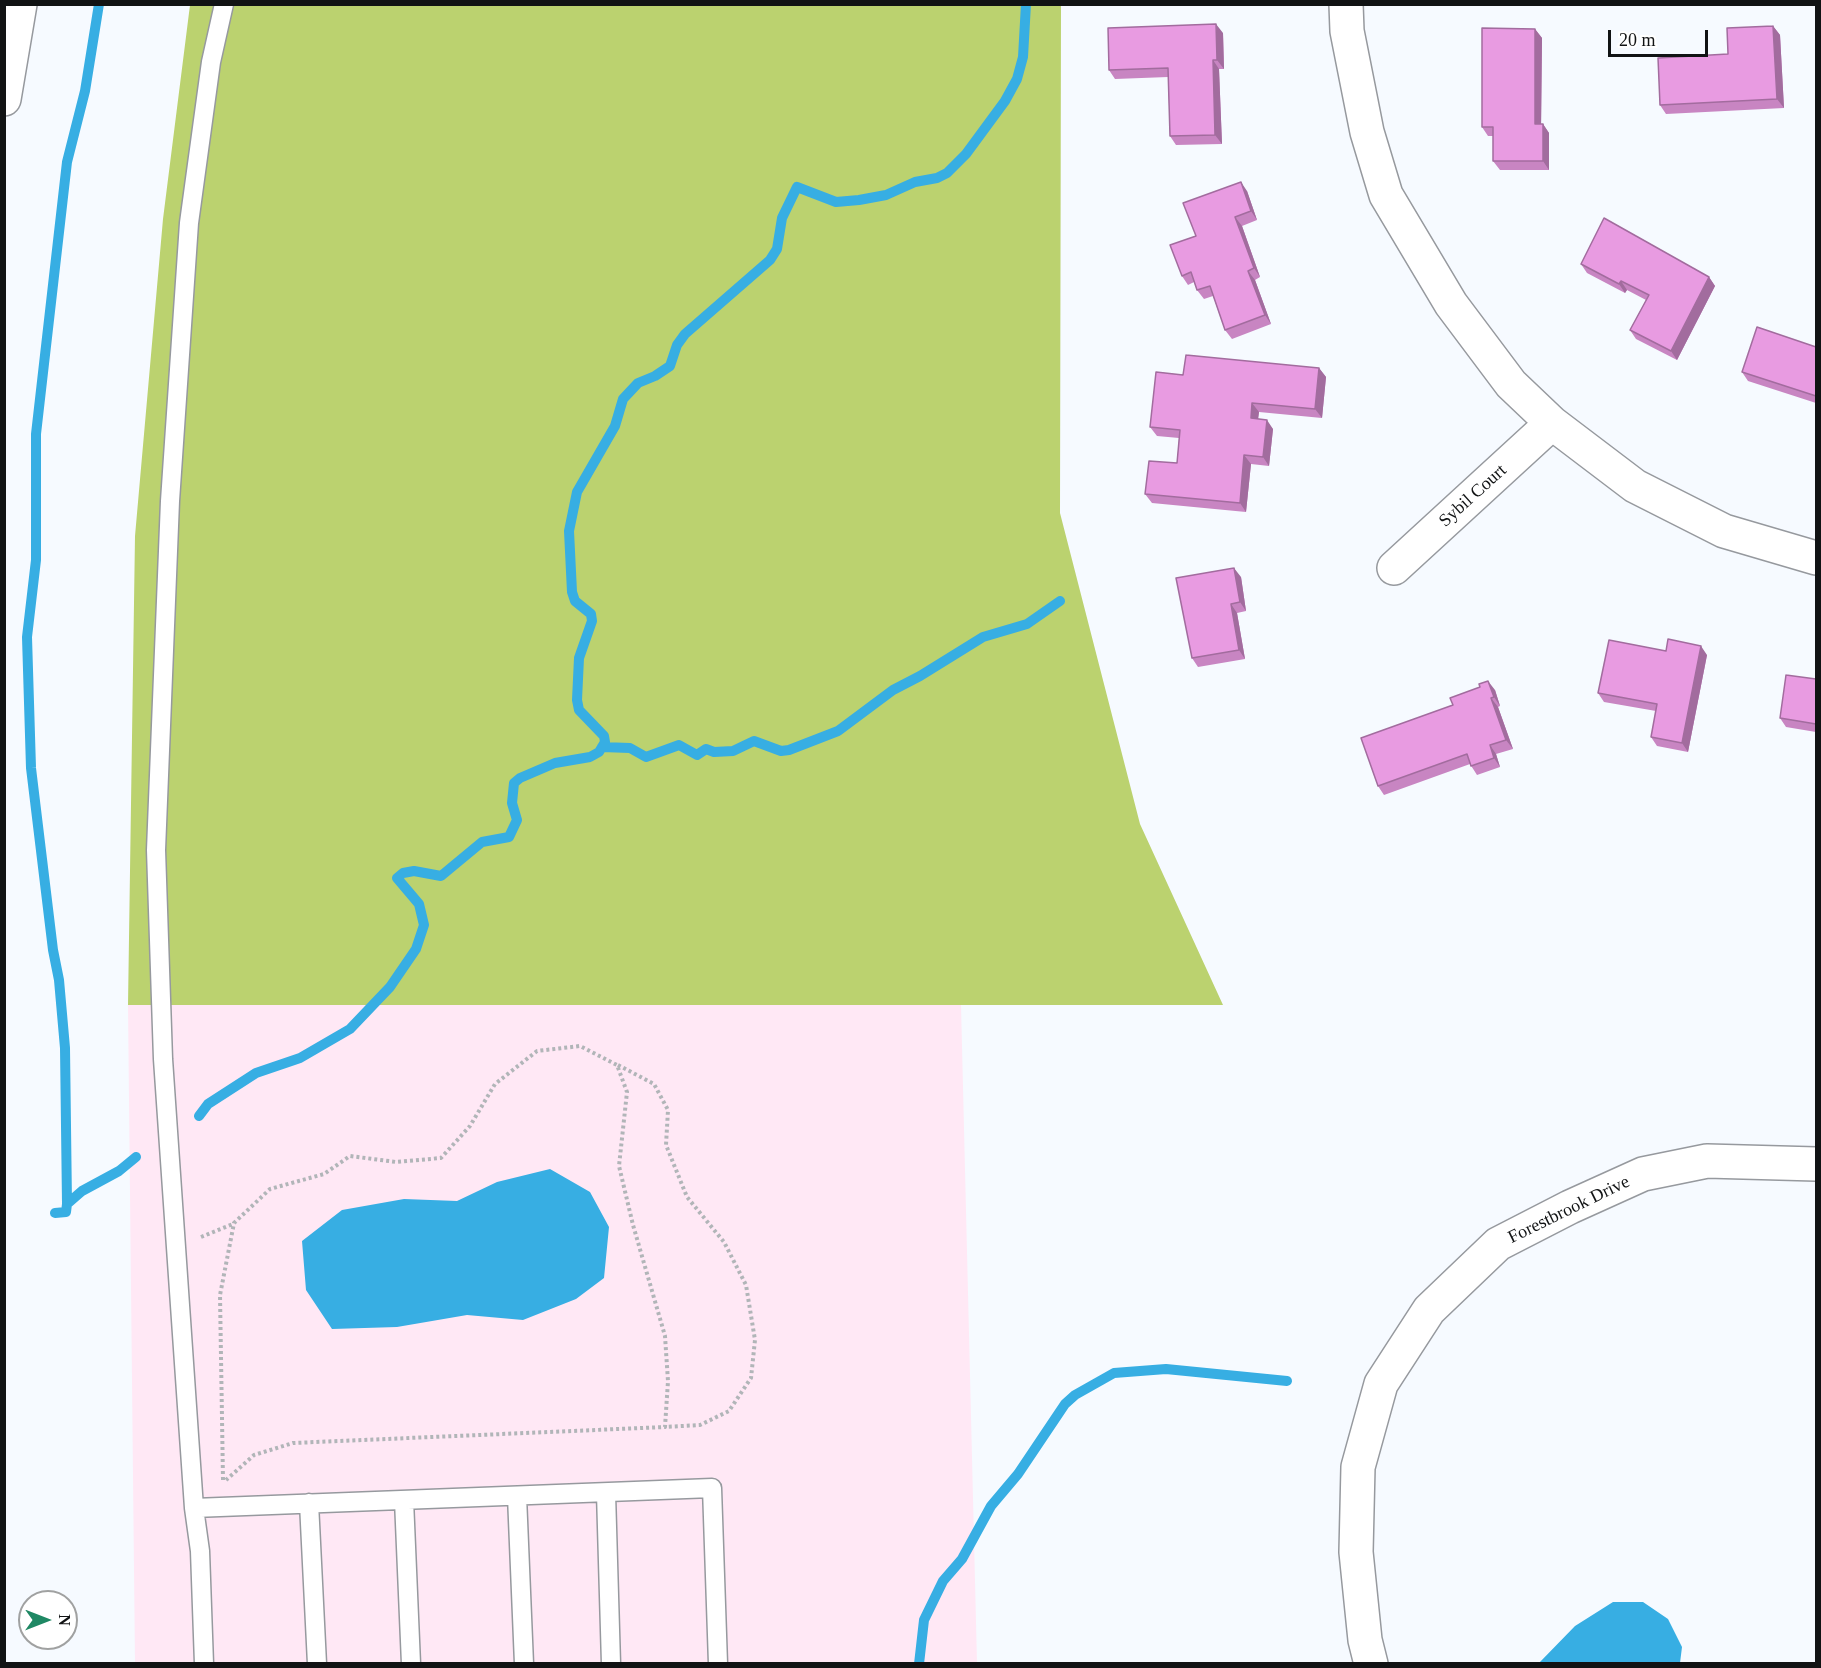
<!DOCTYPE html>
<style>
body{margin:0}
#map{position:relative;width:1821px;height:1668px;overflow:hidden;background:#f6faff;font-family:"Times New Roman",serif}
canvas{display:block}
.frame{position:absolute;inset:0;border:6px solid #111314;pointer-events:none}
.north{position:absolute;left:18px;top:1590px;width:60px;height:60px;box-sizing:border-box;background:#fff;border:2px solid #a0a1a1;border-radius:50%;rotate:90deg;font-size:16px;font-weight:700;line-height:24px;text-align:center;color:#111314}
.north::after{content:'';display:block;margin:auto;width:21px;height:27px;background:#1f8864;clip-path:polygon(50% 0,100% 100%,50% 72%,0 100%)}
.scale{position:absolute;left:1608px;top:30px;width:100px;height:27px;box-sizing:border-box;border:3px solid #111314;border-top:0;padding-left:8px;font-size:18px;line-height:21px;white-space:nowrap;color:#111314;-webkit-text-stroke:4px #fff;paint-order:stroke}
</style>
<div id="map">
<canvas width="1821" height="1668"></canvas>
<div class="frame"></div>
<div class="north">N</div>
<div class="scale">20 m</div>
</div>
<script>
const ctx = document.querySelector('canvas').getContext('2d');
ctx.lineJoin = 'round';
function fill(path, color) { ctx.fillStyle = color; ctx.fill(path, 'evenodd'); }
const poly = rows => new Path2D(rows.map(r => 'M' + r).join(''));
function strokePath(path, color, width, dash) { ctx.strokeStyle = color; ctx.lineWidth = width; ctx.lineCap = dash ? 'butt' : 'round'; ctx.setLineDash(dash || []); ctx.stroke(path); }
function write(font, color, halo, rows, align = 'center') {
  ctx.font = font + ' "Times New Roman",serif'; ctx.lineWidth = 4.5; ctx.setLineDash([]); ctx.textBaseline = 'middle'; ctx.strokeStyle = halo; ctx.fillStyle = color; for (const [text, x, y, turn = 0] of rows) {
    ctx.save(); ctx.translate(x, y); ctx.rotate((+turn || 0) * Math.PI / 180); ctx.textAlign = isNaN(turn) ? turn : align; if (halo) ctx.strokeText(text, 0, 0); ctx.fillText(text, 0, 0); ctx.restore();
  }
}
fill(poly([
 [128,1005,961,1005,977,1663,135,1663]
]), '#ffe8f5');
fill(poly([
 [190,5,1061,5,1060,513,1140,824,1223,1005,128,1005,135,536,163,219]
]), '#bbd26f');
fill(poly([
 [550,1169,590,1192,609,1227,604,1278,576,1299,523,1320,467,1315,397,1327,332,1329,306,1290,302,1241,342,1210,404,1199,457,1201,497,1182],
 [1613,1602,1643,1602,1668,1619,1682,1647,1680,1663,1539,1663,1575,1626]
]), '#37aee3');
strokePath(poly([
 [602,747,630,748,646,757,679,745,697,755,706,749,714,752,733,751,754,741,781,751,789,750,838,731,893,690,920,676,983,637,1027,624,1060,601],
 [199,1116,208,1104,256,1073,300,1058,350,1029,390,987,416,949,424,925,419,904,397,878,403,873,414,871,441,876,482,842,509,837,517,820,512,803,514,783,520,778,555,763,590,757,599,752,605,742,604,736,579,710,577,700,579,658,592,621,591,614,575,601,572,592,569,531,577,492,615,426,623,399,638,383,655,376,670,366,677,345,685,334,770,260,777,249,782,218,797,187,836,202,859,200,886,195,915,182,937,178,947,173,966,154,1005,101,1017,79,1023,57,1026,4],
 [67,1204,82,1191,119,1171,136,1157],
 [55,1213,66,1212,67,1204,65,1048,59,980,53,950,31,768,27,637,36,560,36,434,67,162,85,91,99,4],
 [919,1664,924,1620,943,1581,962,1559,991,1506,1018,1474,1065,1404,1075,1395,1114,1373,1166,1369,1287,1381]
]), '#37aee3', 10);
const service = poly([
 [606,1493,611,1664],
 [517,1496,524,1664],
 [404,1500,411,1664],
 [309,1503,317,1664],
 [194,1508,712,1488,718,1664],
 [204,1664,200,1551,194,1508,163,1059,156,850,170,501,189,223,211,62,224,4]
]);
const minor = poly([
 [1346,4,1347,31,1367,132,1386,195,1451,304,1511,384,1552,423,1635,486,1724,531,1816,558],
 [1394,568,1552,423],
 [1371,1664,1365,1640,1356,1552,1358,1467,1381,1384,1429,1310,1498,1244,1570,1207,1643,1174,1707,1161,1816,1164]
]);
const motorway = poly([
 [4,99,20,4]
]);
strokePath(service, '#96999e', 21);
strokePath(minor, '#96999e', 36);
strokePath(motorway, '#96999e', 36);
strokePath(poly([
 [618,1065,654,1084,668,1110,666,1145,687,1197,724,1242,746,1285,755,1340,751,1378,729,1411,700,1425,665,1427],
 [201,1237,233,1224],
 [223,1480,220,1295,234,1223,270,1189,324,1174,350,1156,396,1162,441,1158,470,1126,495,1084,537,1051,580,1046,617,1065,627,1092,619,1166,633,1225,665,1336,668,1381,665,1427,293,1443,254,1455,226,1480]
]), '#b1b5b8', 4, [3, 3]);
strokePath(service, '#fff', 18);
strokePath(minor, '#fff', 33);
strokePath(motorway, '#fff', 33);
fill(poly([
 [1773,26,1780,35,1784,108,1666,114,1660,105,1728,54],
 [1535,29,1542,38,1541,124,1543,124,1549,133,1549,170,1500,170,1493,161,1493,136,1488,136,1482,127],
 [1223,33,1224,69,1219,69,1222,144,1176,145,1170,136,1168,77,1115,79,1109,70],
 [1247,191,1257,220,1242,226,1260,277,1255,280,1271,324,1232,339,1225,330,1213,296,1204,299,1197,290,1194,282,1188,285,1182,276,1196,236],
 [1581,264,1709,277,1715,286,1677,360,1636,339,1630,330,1646,300,1627,290,1625,293,1587,273],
 [1816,347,1816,403,1748,381,1742,372],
 [1319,368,1326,377,1322,418,1259,412,1258,419,1273,429,1269,466,1251,464,1246,512,1152,503,1145,494,1177,463,1179,438,1157,436,1150,427,1183,375],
 [1241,577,1246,611,1237,613,1245,659,1198,667,1192,658],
 [1666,651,1707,655,1688,752,1657,746,1651,737,1656,711,1604,702,1598,693],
 [1816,679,1816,732,1786,727,1780,718],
 [1495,690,1500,706,1498,707,1513,749,1496,754,1500,767,1477,775,1470,764,1384,795,1378,786]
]), '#c885c2');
fill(poly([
 [1216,24,1223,33,1224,69,1217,60],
 [1773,26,1780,35,1784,108,1777,99],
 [1535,29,1542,38,1541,133,1535,124],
 [1213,60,1219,69,1222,144,1215,135],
 [1543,124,1549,133,1549,170,1543,161],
 [1241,182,1247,191,1257,220,1251,211],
 [1235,217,1242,226,1260,277,1254,268],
 [1248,271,1255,280,1271,324,1265,315],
 [1709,277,1715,286,1677,360,1671,351],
 [1621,281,1627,290,1625,293,1619,284],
 [1319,368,1326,377,1322,418,1315,409],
 [1252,403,1259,412,1257,427,1251,418],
 [1267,420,1273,429,1269,466,1263,457],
 [1244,455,1251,464,1246,512,1240,503],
 [1234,568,1241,577,1246,611,1240,602],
 [1231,604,1237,613,1245,659,1239,650],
 [1701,646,1707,655,1688,752,1682,743],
 [1488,681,1495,690,1500,706,1494,697],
 [1491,698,1498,707,1513,749,1506,740],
 [1490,745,1496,754,1500,767,1494,758]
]), '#a26c9e');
const building = poly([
 [1216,24,1217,60,1213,60,1215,135,1170,136,1168,68,1109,70,1108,28,1216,24],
 [1773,26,1777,99,1660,105,1658,58,1728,54,1727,28,1773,26],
 [1482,28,1535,29,1535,124,1543,124,1543,161,1493,161,1493,127,1482,127,1482,28],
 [1241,182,1251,211,1235,217,1254,268,1248,271,1265,315,1225,330,1210,286,1197,290,1191,272,1182,276,1170,245,1196,236,1183,203,1241,182],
 [1604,218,1709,277,1671,351,1630,330,1649,295,1621,281,1619,284,1581,264,1604,218],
 [1757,327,1816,347,1816,396,1742,372,1757,327],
 [1186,355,1319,368,1315,409,1252,403,1251,418,1267,420,1263,457,1244,455,1240,503,1145,494,1149,461,1177,463,1180,430,1150,427,1156,372,1183,375,1186,355],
 [1234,568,1240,602,1231,604,1239,650,1192,658,1176,578,1234,568],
 [1668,639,1701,646,1682,743,1651,737,1657,704,1598,693,1609,640,1666,651,1668,639],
 [1786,675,1816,679,1816,724,1780,718,1786,675],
 [1488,681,1494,697,1491,698,1506,740,1490,745,1494,758,1471,766,1467,754,1378,786,1361,738,1453,705,1450,698,1480,687,1479,684,1488,681]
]);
fill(building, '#e89be1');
strokePath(building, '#a26c9e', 1.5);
write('18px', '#111314', '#fff', [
 ["Sybil Court",1473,496,-42],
 ["Forestbrook Drive",1569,1210,-26]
]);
</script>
